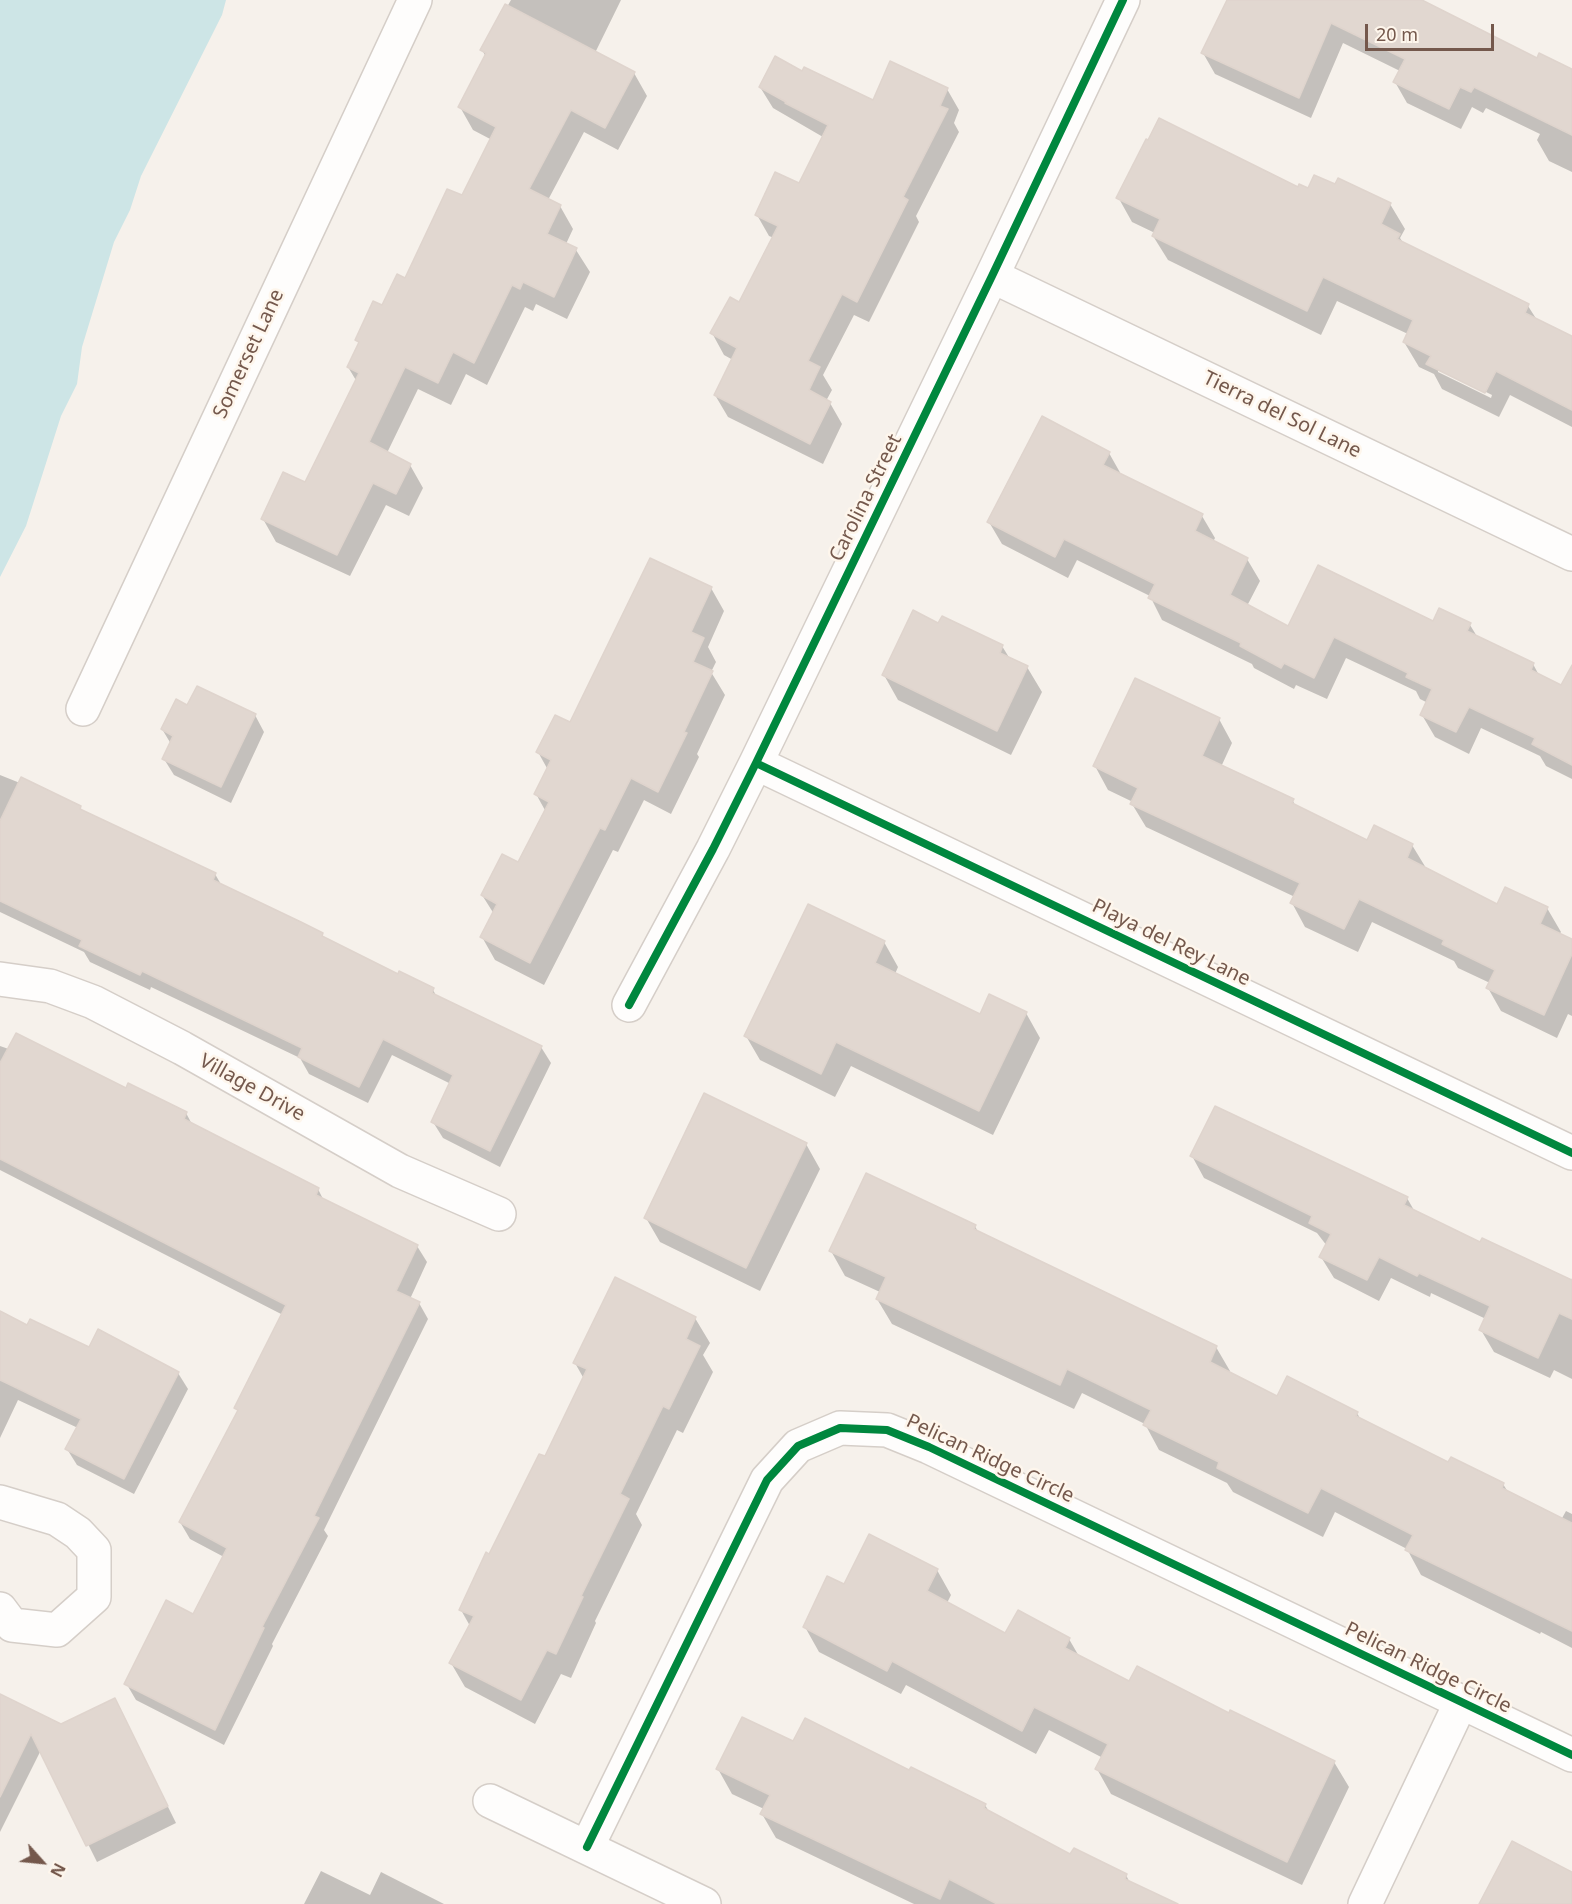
<!DOCTYPE html>
<style>
body{margin:0}
#map{position:relative;width:1572px;height:1904px;overflow:hidden;background:#f6f1eb;font-family:"Noto Sans",sans-serif}
canvas{display:block}
.north{position:absolute;left:12px;top:1832px;width:60px;height:60px;-webkit-text-stroke:4px #fef6ec;paint-order:stroke;rotate:117deg;font-size:16px;font-weight:700;line-height:24px;text-align:center;color:#74584c}
.north::after{content:'';display:block;margin:auto;width:21px;height:27px;background:#74584c;clip-path:polygon(50% 0,100% 100%,50% 72%,0 100%)}
.scale{position:absolute;left:1365px;top:24px;width:129px;height:27px;box-sizing:border-box;border:3px solid #74584c;border-top:0;padding-left:8px;font-size:18px;line-height:21px;white-space:nowrap;color:#74584c;-webkit-text-stroke:4px #fef6ec;paint-order:stroke}
</style>
<div id="map">
<canvas width="1572" height="1904"></canvas>
<div class="north">N</div>
<div class="scale">20 m</div>
</div>
<script>
const ctx = document.querySelector('canvas').getContext('2d');
ctx.lineJoin = 'round';
function fill(path, color) { ctx.fillStyle = color; ctx.fill(path, 'evenodd'); }
const poly = rows => new Path2D(rows.map(r => 'M' + r).join(''));
function strokePath(path, color, width, dash) { ctx.strokeStyle = color; ctx.lineWidth = width; ctx.lineCap = dash ? 'butt' : 'round'; ctx.setLineDash(dash || []); ctx.stroke(path); }
function write(font, color, halo, rows, align = 'center') {
  ctx.font = font + ' "Noto Sans",sans-serif'; ctx.lineWidth = 5; ctx.setLineDash([]); ctx.textBaseline = 'middle'; ctx.strokeStyle = halo; ctx.fillStyle = color; for (const [text, x, y, turn = 0] of rows) {
    ctx.save(); ctx.translate(x, y); ctx.rotate((+turn || 0) * Math.PI / 180); ctx.textAlign = isNaN(turn) ? turn : align; if (halo) ctx.strokeText(text, 0, 0); ctx.fillText(text, 0, 0); ctx.restore();
  }
}
fill(poly([
 [0,0,226,0,222,15,141,176,130,210,114,242,82,347,77,384,61,416,26,526,0,577]
]), '#cde5e6');
fill(poly([
 [511,0,621,0,595,53,634,73,647,96,618,150,584,132,548,200,560,206,573,229,566,244,576,250,590,272,567,319,536,304,533,311,525,307,487,385,466,374,451,405,418,389,387,453,410,465,423,488,409,516,386,505,350,576,276,542,263,519,306,484,357,382,348,367,359,344,357,340,405,280,462,197,492,140,473,130,460,107,486,57,482,50],
 [1229,0,1418,0,1538,60,1572,71,1572,172,1549,161,1537,140,1540,134,1486,108,1483,113,1472,107,1461,129,1407,103,1395,82,1400,71,1343,43,1311,118,1215,74,1203,53],
 [803,73,873,102,947,89,959,110,954,123,959,132,916,216,919,222,869,322,854,315,823,375,832,390,826,401,830,403,842,424,823,464,728,417,715,395,733,360,724,355,712,333,740,304,774,238,769,236,757,215,800,185,823,137,773,108,760,87],
 [1336,186,1390,204,1405,229,1400,238,1404,244,1528,306,1537,320,1572,338,1572,427,1510,395,1499,417,1442,389,1434,374,1419,367,1404,342,1408,334,1337,301,1321,335,1168,260,1153,236,1155,233,1132,222,1118,197,1308,190],
 [1438,368,1492,395,1491,398,1438,372],
 [1109,453,1122,476,1202,516,1215,538,1213,542,1247,559,1260,581,1247,606,1289,628,1433,623,1470,625,1478,638,1533,664,1540,677,1572,692,1572,779,1546,766,1540,756,1481,728,1469,754,1435,737,1422,715,1428,703,1420,699,1416,691,1346,658,1327,699,1296,685,1294,689,1254,668,1252,664,1162,620,1150,596,1077,560,1068,578,1002,544,989,522],
 [711,588,724,611,708,647,716,662,711,672,725,695,697,754,699,757,671,814,644,800,618,852,613,850,544,985,495,960,482,937,494,914,482,895,519,864,546,812,536,794,548,770,538,752,571,724],
 [939,625,1002,646,1010,659,1027,667,1042,692,1011,755,898,700,884,675],
 [188,707,255,715,264,732,231,803,174,775,164,759,171,744,162,729],
 [1219,719,1232,743,1221,767,1293,801,1296,807,1368,842,1412,845,1426,868,1498,906,1547,908,1561,932,1559,935,1572,941,1572,1016,1568,1014,1557,1038,1501,1011,1488,988,1490,983,1458,968,1454,961,1372,922,1358,952,1305,927,1292,903,1295,897,1146,827,1132,804,1133,802,1108,790,1095,766],
 [0,775,80,807,84,813,215,874,222,886,322,935,325,939,399,976,433,990,437,997,541,1047,551,1063,500,1167,443,1138,433,1122,451,1084,392,1055,368,1103,309,1074,300,1058,151,987,150,990,90,962,84,952,0,912],
 [884,942,898,967,895,974,980,1016,1026,1013,1040,1038,993,1135,851,1066,835,1097,760,1060,746,1036],
 [0,1046,127,1090,186,1113,193,1126,318,1189,324,1201,417,1246,427,1262,410,1299,419,1303,428,1319,324,1530,328,1536,272,1644,273,1646,224,1745,136,1700,126,1683,194,1616,224,1557,190,1539,180,1522,238,1412,236,1408,283,1315,0,1170],
 [806,1144,820,1169,760,1291,660,1242,646,1218],
 [1192,1156,1407,1198,1415,1212,1481,1244,1571,1281,1572,1278,1572,1379,1554,1370,1550,1378,1494,1352,1481,1330,1486,1319,1431,1293,1430,1297,1391,1278,1379,1301,1334,1278,1321,1257,1327,1246,1317,1233,1204,1178],
 [975,1226,979,1234,1216,1347,1230,1371,1229,1374,1278,1398,1357,1413,1361,1420,1449,1465,1503,1484,1508,1492,1561,1520,1566,1511,1572,1514,1572,1648,1541,1632,1540,1634,1421,1575,1407,1549,1335,1512,1323,1537,1233,1492,1227,1483,1159,1450,1145,1424,1082,1393,1074,1409,892,1324,877,1299,880,1292,845,1276,831,1251],
 [0,1313,28,1327,90,1349,178,1373,188,1389,134,1494,77,1465,67,1449,78,1428,18,1400,0,1438],
 [695,1318,710,1343,703,1355,713,1372,683,1433,677,1430,636,1514,642,1525,595,1621,596,1623,571,1678,561,1674,535,1724,465,1687,451,1663,470,1626,461,1610,545,1459,584,1379,575,1363],
 [937,1570,951,1595,947,1603,1006,1635,1069,1639,1080,1658,1130,1683,1230,1715,1334,1762,1349,1787,1302,1885,1111,1794,1097,1769,1103,1758,1049,1730,1036,1754,906,1685,901,1694,819,1652,805,1627,845,1586],
 [0,1696,61,1726,115,1700,176,1823,97,1862,41,1750,0,1832],
 [794,1743,910,1772,985,1805,990,1813,1071,1856,1126,1875,1130,1883,1174,1904,914,1904,776,1838,762,1814,764,1809,732,1794,718,1769],
 [321,1871,370,1895,381,1872,444,1904,304,1904]
]), '#0003');
const building = poly([
 [1227,0,1422,0,1537,58,1539,53,1572,69,1572,135,1474,87,1471,92,1460,87,1449,109,1393,82,1405,59,1331,23,1299,98,1201,53,1227,0],
 [505,4,635,72,605,128,571,110,529,189,561,205,547,234,577,248,554,297,523,282,520,289,512,285,474,363,453,352,438,383,405,367,369,442,411,464,396,494,373,483,337,555,261,519,283,472,305,482,359,373,347,367,359,342,355,340,373,301,382,305,397,274,405,278,447,189,462,195,496,127,458,107,486,53,480,50,505,4],
 [775,56,802,71,804,67,873,100,890,61,948,88,940,106,948,109,903,197,908,200,857,302,842,294,808,361,820,367,809,390,831,402,810,444,714,395,737,348,710,333,730,297,739,302,778,226,755,215,775,172,799,183,828,125,785,103,786,102,759,87,775,56],
 [1159,118,1298,187,1299,184,1308,188,1314,175,1335,184,1338,178,1391,203,1381,224,1400,234,1397,239,1529,304,1525,313,1572,336,1572,410,1496,371,1485,393,1426,364,1431,356,1403,342,1413,320,1323,277,1307,311,1152,236,1160,219,1116,198,1146,139,1148,140,1159,118],
 [1042,416,1110,452,1103,465,1203,514,1195,531,1248,558,1230,595,1288,626,1318,565,1433,621,1439,608,1471,623,1467,631,1534,663,1531,670,1561,685,1572,665,1572,765,1532,744,1535,738,1469,707,1456,732,1420,715,1432,689,1406,677,1408,673,1334,637,1314,678,1284,663,1281,668,1240,646,1241,643,1148,598,1155,584,1064,539,1055,557,987,522,1042,416],
 [650,558,712,587,691,632,704,638,693,662,713,671,684,732,687,733,658,792,631,778,605,830,600,828,530,963,480,937,497,904,481,895,502,854,518,862,549,802,534,794,551,760,536,752,555,715,570,722,650,558],
 [913,610,938,623,942,616,1003,645,1000,653,1028,666,997,731,882,675,913,610],
 [1135,678,1220,718,1202,756,1294,799,1292,803,1367,840,1374,825,1413,844,1407,858,1497,904,1505,887,1548,907,1540,924,1572,939,1572,954,1544,1015,1486,988,1495,970,1442,944,1444,940,1359,899,1344,929,1290,903,1300,883,1130,804,1138,788,1093,766,1135,678],
 [197,686,256,714,221,787,162,759,173,736,161,729,176,699,187,705,197,686],
 [21,777,81,806,80,809,216,873,213,880,301,922,323,933,322,936,398,974,399,971,434,988,432,993,542,1046,490,1151,431,1122,453,1075,383,1039,359,1087,298,1057,302,1048,142,971,140,975,79,946,82,940,0,901,0,821,21,777],
 [808,904,885,941,875,963,980,1014,989,994,1027,1012,979,1111,836,1042,821,1074,744,1036,808,904],
 [16,1033,126,1088,128,1083,187,1112,184,1119,319,1188,316,1195,418,1245,396,1291,420,1302,314,1516,319,1518,262,1627,264,1628,215,1730,124,1684,166,1600,193,1614,227,1548,179,1522,238,1410,234,1408,286,1305,0,1159,0,1063,16,1033],
 [704,1093,807,1143,746,1268,644,1218,704,1093],
 [1215,1106,1408,1197,1404,1205,1480,1242,1482,1238,1572,1280,1572,1319,1559,1313,1538,1358,1479,1330,1490,1306,1419,1273,1417,1276,1379,1257,1367,1280,1319,1257,1331,1234,1309,1223,1312,1216,1190,1156,1215,1106],
 [866,1173,976,1225,974,1229,1217,1346,1210,1362,1277,1396,1287,1376,1358,1412,1356,1416,1448,1462,1451,1457,1504,1483,1502,1488,1572,1523,1572,1631,1405,1550,1413,1535,1321,1488,1308,1513,1217,1468,1219,1462,1143,1425,1151,1410,1067,1369,1060,1385,876,1299,886,1277,829,1251,866,1173],
 [615,1277,696,1317,686,1339,700,1346,669,1409,663,1406,620,1494,629,1499,581,1596,583,1597,556,1654,547,1650,521,1700,449,1663,474,1616,459,1610,486,1552,489,1554,539,1454,545,1456,587,1369,573,1363,615,1277],
 [0,1311,27,1325,30,1319,89,1347,98,1329,179,1372,124,1479,65,1449,81,1419,0,1380,0,1311],
 [869,1534,938,1569,927,1591,1005,1633,1018,1610,1070,1638,1065,1648,1129,1681,1137,1666,1229,1713,1230,1710,1335,1761,1287,1862,1095,1769,1108,1744,1034,1707,1022,1731,892,1661,887,1671,803,1627,827,1576,844,1584,869,1534],
 [0,1694,61,1724,115,1698,168,1806,86,1846,31,1734,0,1797,0,1694],
 [742,1717,793,1741,805,1718,909,1770,911,1767,986,1804,984,1808,1070,1854,1074,1848,1127,1874,1125,1879,1178,1904,997,1904,949,1879,940,1899,760,1814,770,1795,716,1769,742,1717],
 [1512,1841,1572,1872,1572,1904,1479,1904,1512,1841]
]);
fill(building, '#e1d7d0');
strokePath(building, '#dfd4cd', 1.5);
const street = poly([
 [992,276,1572,554],
 [83,709,415,0],
 [756,763,1572,1153],
 [0,979,50,986,93,1002,182,1048,400,1171,499,1214],
 [629,1005,713,849,756,763,992,276,1123,0],
 [0,1502,57,1519,78,1533,94,1550,94,1597,57,1630,12,1625,0,1609],
 [490,1801,704,1904],
 [587,1847,767,1480,798,1446,840,1428,887,1430,929,1447,1572,1755],
 [1365,1904,1461,1702]
]);
strokePath(street, '#d5cec8', 36);
strokePath(street, '#fefdfc', 33);
strokePath(poly([
 [756,763,1572,1153],
 [629,1005,713,849,756,763,992,276,1123,0],
 [587,1847,767,1480,798,1446,840,1428,887,1430,929,1447,1572,1755]
]), '#00873e', 8);
write('20px', '#74584c', '#fef6ec', [
 ["Somerset Lane",249,354,-65],
 ["Tierra del Sol Lane",1282,415,26],
 ["Carolina Street",866,498,-64],
 ["Playa del Rey Lane",1171,943,26],
 ["Village Drive",252,1088,29],
 ["Pelican Ridge Circle",990,1459,25],
 ["Pelican Ridge Circle",1428,1668,26]
]);
</script>
